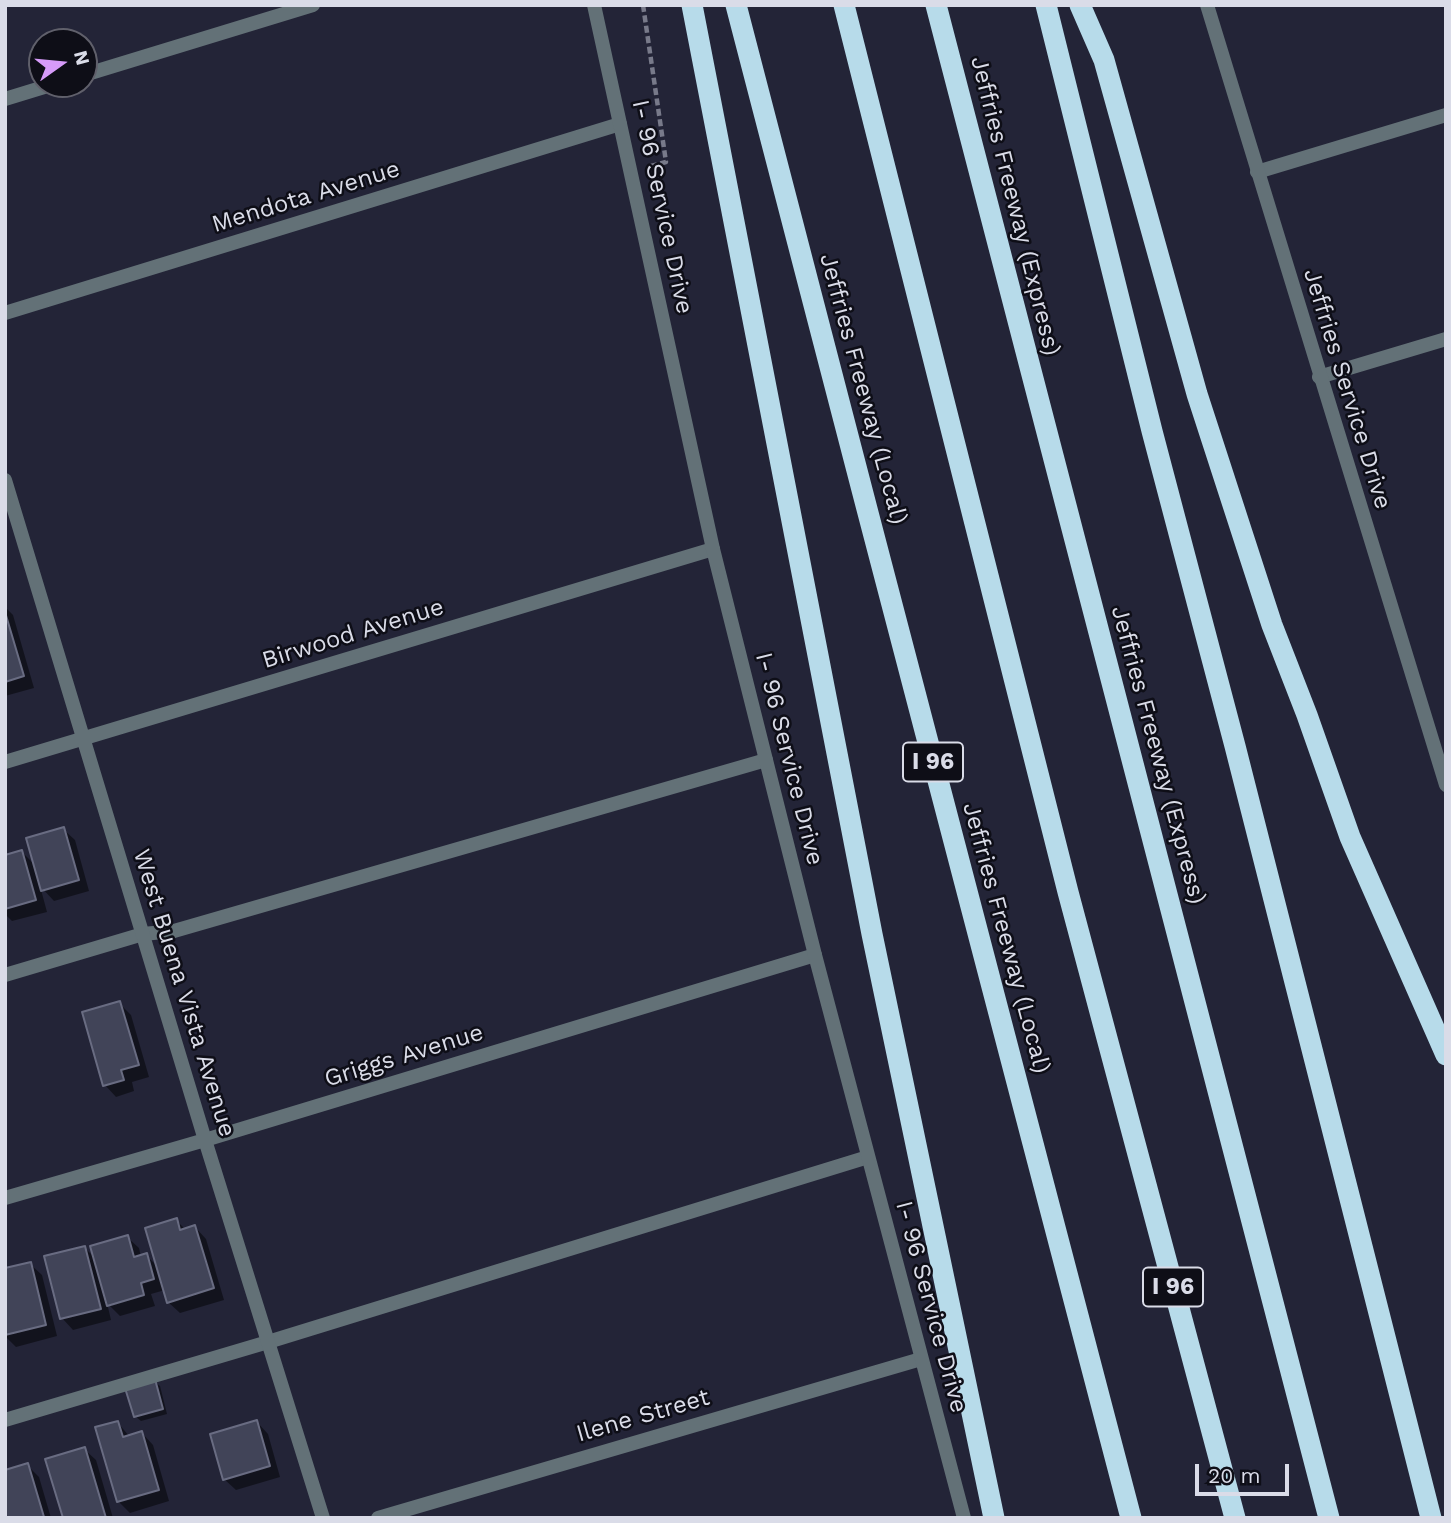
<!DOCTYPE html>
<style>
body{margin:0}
#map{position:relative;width:1451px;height:1523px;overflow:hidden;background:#232437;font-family:"Work Sans",sans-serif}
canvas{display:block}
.frame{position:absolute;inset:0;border:7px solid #dadce8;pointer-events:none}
.north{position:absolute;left:28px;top:28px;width:70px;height:70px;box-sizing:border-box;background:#0e0e17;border:2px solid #60606b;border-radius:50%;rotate:75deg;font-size:19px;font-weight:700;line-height:28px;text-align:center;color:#dadce8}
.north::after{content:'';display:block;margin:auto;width:24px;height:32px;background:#d69bf9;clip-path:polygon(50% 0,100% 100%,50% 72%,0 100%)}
.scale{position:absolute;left:1195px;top:1464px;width:94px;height:32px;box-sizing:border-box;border:4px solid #dadce8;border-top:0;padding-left:9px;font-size:21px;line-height:24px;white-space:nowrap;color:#dadce8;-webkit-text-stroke:5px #0e0e17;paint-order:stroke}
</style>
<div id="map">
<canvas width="1451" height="1523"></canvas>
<div class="frame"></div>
<div class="north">N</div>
<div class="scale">20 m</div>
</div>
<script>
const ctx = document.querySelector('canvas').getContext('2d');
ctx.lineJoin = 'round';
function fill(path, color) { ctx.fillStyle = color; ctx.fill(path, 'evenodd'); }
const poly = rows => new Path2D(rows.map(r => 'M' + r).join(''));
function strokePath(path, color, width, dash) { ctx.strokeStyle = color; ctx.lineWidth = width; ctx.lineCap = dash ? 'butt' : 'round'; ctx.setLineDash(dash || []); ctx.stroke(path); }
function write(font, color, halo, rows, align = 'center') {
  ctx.font = font + ' "Work Sans",sans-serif'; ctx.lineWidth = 5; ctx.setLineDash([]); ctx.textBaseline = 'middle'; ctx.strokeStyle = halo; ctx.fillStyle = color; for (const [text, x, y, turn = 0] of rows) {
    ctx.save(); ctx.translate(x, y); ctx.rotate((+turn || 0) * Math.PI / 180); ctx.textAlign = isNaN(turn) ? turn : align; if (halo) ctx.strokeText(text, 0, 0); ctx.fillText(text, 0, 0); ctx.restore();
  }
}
fill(poly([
 [5,607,13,615,34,688,5,696],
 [63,829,75,840,89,891,54,901,40,886,47,912,12,921,5,914,5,856,22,852,36,866],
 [119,1003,131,1015,149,1077,132,1082,134,1091,116,1097,105,1085],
 [176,1220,186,1230,195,1227,206,1239,224,1300,180,1313,168,1302,165,1290,151,1294,155,1306,120,1316,107,1303,111,1320,73,1330,62,1318,85,1248,95,1258,127,1237,139,1248,141,1257,146,1255,158,1267],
 [30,1264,42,1275,57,1336,16,1347,5,1336,5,1282],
 [154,1381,160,1386,167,1414,141,1421,135,1416],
 [257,1422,268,1434,280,1477,236,1490,224,1479],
 [118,1423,130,1437,142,1433,153,1445,169,1501,130,1513,118,1501],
 [84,1449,96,1460,113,1518,65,1518],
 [27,1465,39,1477,51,1518,5,1518]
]), '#0007');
const building = poly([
 [5,612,24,676,5,682,5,612],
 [64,827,79,880,41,891,26,838,64,827],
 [22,850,36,900,5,909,5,855,22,850],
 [120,1001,139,1065,121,1070,124,1080,103,1086,82,1012,120,1001],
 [177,1218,180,1230,195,1225,214,1288,167,1303,145,1228,177,1218],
 [128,1235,134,1257,147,1253,154,1279,141,1283,144,1295,107,1306,90,1246,128,1235],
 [85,1246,101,1309,60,1319,44,1256,85,1246],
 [31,1262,46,1325,5,1335,5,1268,31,1262],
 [155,1379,163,1409,134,1417,125,1388,155,1379],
 [257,1420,270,1466,223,1480,210,1434,257,1420],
 [118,1421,123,1437,142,1431,159,1490,117,1502,95,1427,118,1421],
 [85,1447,106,1518,63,1518,45,1459,85,1447],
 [28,1463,44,1517,5,1518,5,1470,28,1463]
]);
fill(building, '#414458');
strokePath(building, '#696c82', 2);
strokePath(poly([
 [643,5,666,162,651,166]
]), '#787a8a', 4.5, [7, 3.5]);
strokePath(poly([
 [84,75,313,5],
 [5,99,54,84],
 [1257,172,1446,115],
 [5,975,143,934,174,931,766,760],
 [5,1420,268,1342,868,1157]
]), '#637177', 14);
strokePath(poly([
 [5,313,620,124],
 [1319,377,1446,339],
 [5,480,205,1140,323,1518],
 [5,762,713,549],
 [5,1198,205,1140,815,955],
 [378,1518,921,1359]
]), '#637177', 14);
strokePath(poly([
 [594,5,713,549,815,955,964,1518],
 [1207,5,1446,785]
]), '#637177', 14);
strokePath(poly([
 [692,5,872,934,994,1518],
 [736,5,867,509,1131,1518],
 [844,5,1068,892,1235,1518],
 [936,5,1329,1518],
 [1046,5,1152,431,1235,746,1431,1518],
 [1080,5,1104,60,1197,394,1272,625,1307,715,1350,837,1446,1055]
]), '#b7dbea', 21);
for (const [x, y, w] of [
 [933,762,60],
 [1173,1287,60]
]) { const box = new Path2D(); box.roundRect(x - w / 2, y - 19.5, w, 39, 5); ctx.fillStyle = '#0e0e17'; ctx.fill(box); strokePath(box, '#dadce8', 2); }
write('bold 23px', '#dadce8', null, [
 ["I 96",933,762],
 ["I 96",1173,1287]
]);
write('24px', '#dadce8', '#0e0e17', [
 ["Mendota Avenue",306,197,-17],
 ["Jeffries Freeway (Express)",1015,206,76],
 ["I- 96 Service Drive",662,207,78],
 ["Jeffries Freeway (Local)",863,389,75],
 ["Jeffries Service Drive",1347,389,73],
 ["Birwood Avenue",353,634,-17],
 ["Jeffries Freeway (Express)",1158,755,75],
 ["I- 96 Service Drive",789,759,76],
 ["Jeffries Freeway (Local)",1006,938,75],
 ["West Buena Vista Avenue",184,993,73],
 ["Griggs Avenue",404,1056,-17],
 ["I- 96 Service Drive",931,1307,75],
 ["Ilene Street",643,1416,-16]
]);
</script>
